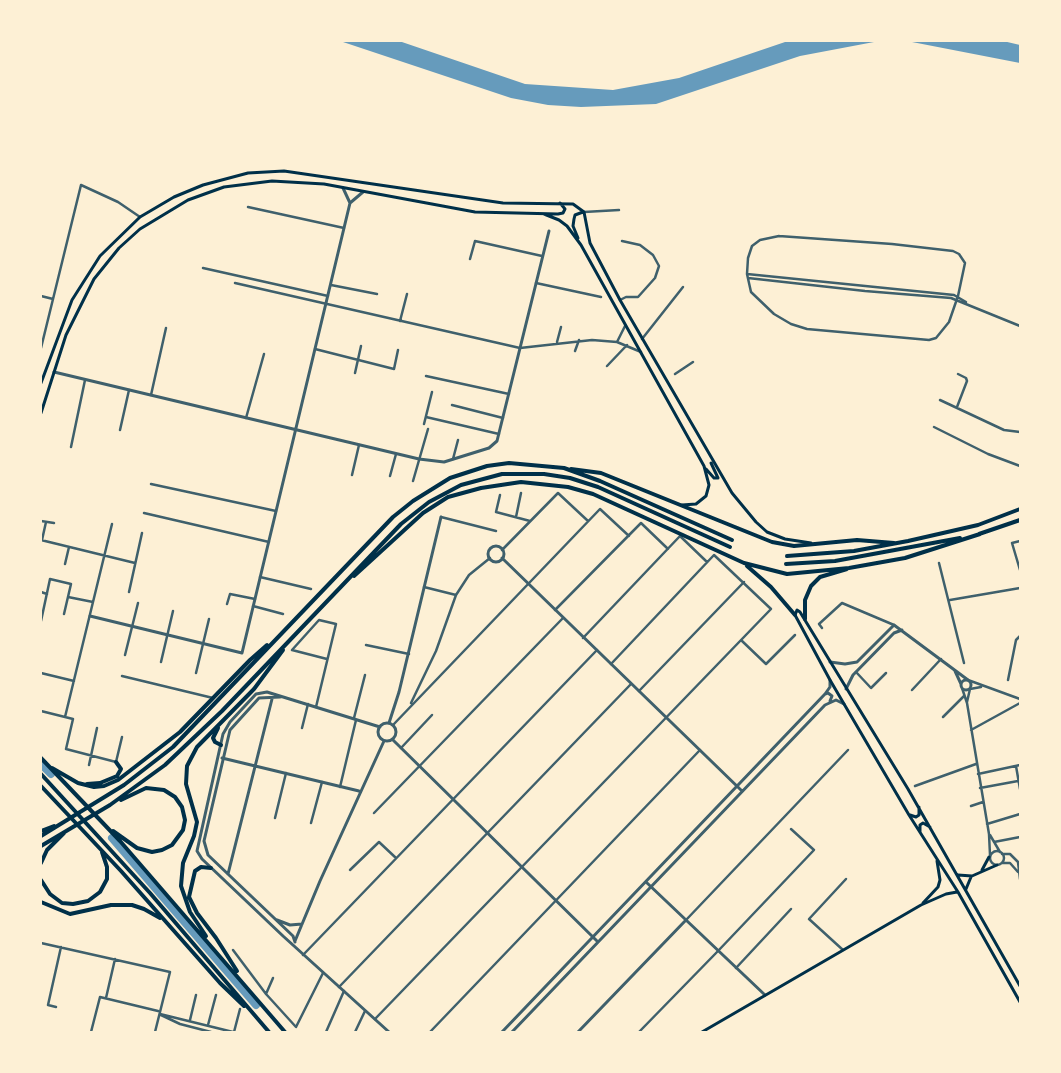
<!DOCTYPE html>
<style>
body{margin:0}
#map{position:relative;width:1061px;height:1073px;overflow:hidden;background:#fdf0d5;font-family:"Source Sans 3",sans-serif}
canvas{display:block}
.frame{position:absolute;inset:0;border:42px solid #fdf0d5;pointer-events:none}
</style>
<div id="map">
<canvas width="1061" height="1073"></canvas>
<div class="frame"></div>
</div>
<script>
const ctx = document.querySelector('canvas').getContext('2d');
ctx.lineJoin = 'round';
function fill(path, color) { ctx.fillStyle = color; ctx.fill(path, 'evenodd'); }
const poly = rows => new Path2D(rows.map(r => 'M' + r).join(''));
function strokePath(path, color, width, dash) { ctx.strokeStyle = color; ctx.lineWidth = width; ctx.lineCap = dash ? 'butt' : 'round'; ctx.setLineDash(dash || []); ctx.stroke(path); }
fill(poly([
 [340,41,399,41,525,84,613,90,679,78,788,41,1003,41,1020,45,1020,63,912,42,874,42,800,56,656,104,581,107,548,105,511,98]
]), '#669bbc');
strokePath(poly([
 [41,764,51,774],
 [112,838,256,1005]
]), '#669bbc', 8);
strokePath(poly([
 [248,207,344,228],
 [584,212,619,210],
 [779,236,892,244,953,251,959,254,965,263,958,296,949,322,936,338,929,340,807,329,791,324,774,314,751,292,747,274,748,258,752,246,760,240,779,236],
 [470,259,475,241,542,256],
 [203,268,328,296],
 [747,274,954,295,966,302],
 [748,278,865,291,951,298,1020,326],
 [235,283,520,348,592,340,617,342,641,352],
 [536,283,601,297],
 [331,285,377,294],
 [41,296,53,299],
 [620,300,626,297,638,297,655,278,659,266,653,255,640,245,622,241],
 [400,321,407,294],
 [642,339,683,287],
 [557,342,561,327],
 [617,342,625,326],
 [41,348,81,185,118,202,140,217],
 [315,349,394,369,398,350],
 [575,351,579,340],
 [607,366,627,345],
 [355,373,361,346],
 [675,374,693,362],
 [426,376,509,394],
 [151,395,166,328],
 [940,400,1004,430,1020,432],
 [452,405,503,418],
 [957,407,967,381,966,378,958,374],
 [426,417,499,434],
 [246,418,264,354],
 [424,424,432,392],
 [934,427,988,454,1020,466],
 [120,430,129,390],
 [71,447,85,380],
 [453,459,458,440],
 [352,475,359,445],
 [390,476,396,454],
 [413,481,428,429],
 [151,484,276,511],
 [500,495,496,512,530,521],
 [144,513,269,542],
 [441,517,496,531],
 [516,517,521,493],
 [41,521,54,523],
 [41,540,135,563],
 [42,540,46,522],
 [1020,541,1012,543,1020,570],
 [502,550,558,493,588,521],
 [939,563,964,663],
 [65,564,69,547],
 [260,577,311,589],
 [424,587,456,595],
 [41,592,47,594],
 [129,592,142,533],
 [68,597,93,602],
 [950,600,1020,588],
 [227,604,230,594,255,599],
 [253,606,283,614],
 [555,610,641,523,668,549],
 [41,621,50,579,71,584,64,614],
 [822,628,819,624,842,603,894,625],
 [583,638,680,536,707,562],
 [741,640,766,664,795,635],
 [366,645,409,654],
 [125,655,138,603],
 [161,662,173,611],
 [856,672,871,688,886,673],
 [41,673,74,681],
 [196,673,209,619],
 [122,676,213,698],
 [968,680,1020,699],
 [1008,680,1016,640,1020,636],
 [962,688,967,703,989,834,990,855],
 [912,690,941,659],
 [639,691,744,582],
 [967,702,970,689,981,687],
 [411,703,436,651,456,595,469,575,490,558],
 [316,707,336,624,319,620,292,650,327,659],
 [41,711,73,719,66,749,116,762,122,737],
 [65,717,112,524],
 [943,717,964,696],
 [354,718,365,675],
 [393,725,600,509,629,536],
 [302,728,308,704],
 [971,730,1020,703],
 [401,748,432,715],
 [89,765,97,728],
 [1016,766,1020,789],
 [978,774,1020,765],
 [915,786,976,764],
 [340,787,356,720],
 [980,788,1018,781],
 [971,806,983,802],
 [374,813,563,618],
 [275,818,286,773],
 [311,823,322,782],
 [987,824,1020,814],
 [990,835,1000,852],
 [994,842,1020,837],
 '990 858a7 7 0 1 1 14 0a7 7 0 1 1-14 0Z',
 [1002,854,1010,854,1018,862,1020,879],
 [1002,863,1010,863,1018,872],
 [350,870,379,842,396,858],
 [686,920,848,750],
 [41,943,170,972,155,1032],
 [233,950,266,994],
 [843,950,809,919,846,879],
 [303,955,597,650],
 [736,968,791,909],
 [273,978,266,994,296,1027,323,973],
 [339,987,631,684],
 [106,998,115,959],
 [56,1007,48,1005,61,947],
 [160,1014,233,1032],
 [161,1015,180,1024,211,1032],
 [375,1019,771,609,714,555,611,664],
 [190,1020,196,995],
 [208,1025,216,995],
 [91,1032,100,997,158,1011],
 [234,1032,240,1009],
 [326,1032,344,991],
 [355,1032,365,1011],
 [430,1032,700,750],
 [639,1032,718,951,814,850,791,829]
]), '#3f606c', 2.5);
strokePath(poly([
 [343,188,350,203],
 [350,203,363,192],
 [54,372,419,459,444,462,489,448,497,441,549,231],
 '488 554a8 8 0 1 1 16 0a8 8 0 1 1-16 0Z',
 [502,558,742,791],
 [90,616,242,653,350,203],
 [830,662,845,664,857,662,894,625,968,680],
 [955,671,961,684],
 '961 685a5 5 0 1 1 10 0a5 5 0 1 1-10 0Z',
 [846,689,853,675,894,633,902,630],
 [825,694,828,693,832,696,830,701],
 [280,697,259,698,230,730,204,841,208,855,293,936,295,942],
 [389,723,399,692,441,517],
 '378 732a9 9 0 1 1 18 0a9 9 0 1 1-18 0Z',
 [380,727,267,692,256,694,230,722,223,734,197,851,202,859,283,936,389,1032],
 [393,740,598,942],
 [222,758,359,791],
 [228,874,272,699],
 [646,882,765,995],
 [277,920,290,925,302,924],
 [295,941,320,881,384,741],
 [502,1032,825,694,830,687,830,680],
 [512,1032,825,705,836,700,844,704],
 [578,1032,686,920]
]), '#3f606c', 3);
strokePath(poly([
 [544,214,559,220,567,226,581,245,704,466,709,485,706,496,696,504,682,505],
 [578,238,573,226,574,219,575,215,583,212],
 [41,383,72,300,100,256,140,217,174,197,203,185,248,173,284,171,503,203,573,204,584,212,590,243,620,300,732,493,756,522,767,532,785,539,811,543],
 [41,413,66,335,94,279,119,248,140,229,188,200,224,187,272,181,324,184,475,212,558,214,563,213,565,209,560,203],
 [706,469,714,478,718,478,711,463],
 [910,815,916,817,919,815,919,807],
 [920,832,920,825,923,823,930,827],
 [982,870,989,857],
 [958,875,972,876,997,865],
 [966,889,971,877],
 [923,903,938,887,940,880,937,861],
 [1020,986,908,789,800,612,797,610,795,615,830,680,909,815,958,892,1020,1002],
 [702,1032,921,905,946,894,957,892]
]), '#003049', 3);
strokePath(poly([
 [571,469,601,473,772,542,794,546,857,540,894,543],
 [979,534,1020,520],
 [787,556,854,551,908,541,978,525,1020,509],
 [786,564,835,561,960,538],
 [747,566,771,587,795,615],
 [354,576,423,513,448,497,481,488,521,482,568,487,593,494,744,563,787,574,849,568,905,558,980,534],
 [805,619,805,600,811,586,820,577,847,569],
 [218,728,213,738,215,742,221,745],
 [41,758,120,841,285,1032],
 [52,768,78,783,94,787,104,786,118,780,180,732,250,660,267,645],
 [41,774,150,893,269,1032],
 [87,784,100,783,117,776,121,769,116,762],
 [41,786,121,871,220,983,244,1006],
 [41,831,54,826],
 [113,831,137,848,152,852,162,850,172,845,183,830,185,820,182,807,175,797,164,790,146,788,121,800],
 [41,836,124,785,173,747,393,517,413,501,450,478,487,466,509,463,564,468,600,481,732,540],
 [41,846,110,805,165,765,222,711,401,524,429,502,461,485,502,474,544,474,570,478,598,487,730,547],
 [41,863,47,850,64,833],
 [211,868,201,867,195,871,189,897,197,913,216,938,237,971],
 [41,880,50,894,62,903,73,904,88,901,100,892,107,879,107,867,102,852],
 [41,902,70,914,111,905,132,905,144,909,160,918],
 [206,936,190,912,181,886,183,863,194,836,197,822,186,784,187,766,197,747,254,689,283,650]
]), '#003049', 4);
</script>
